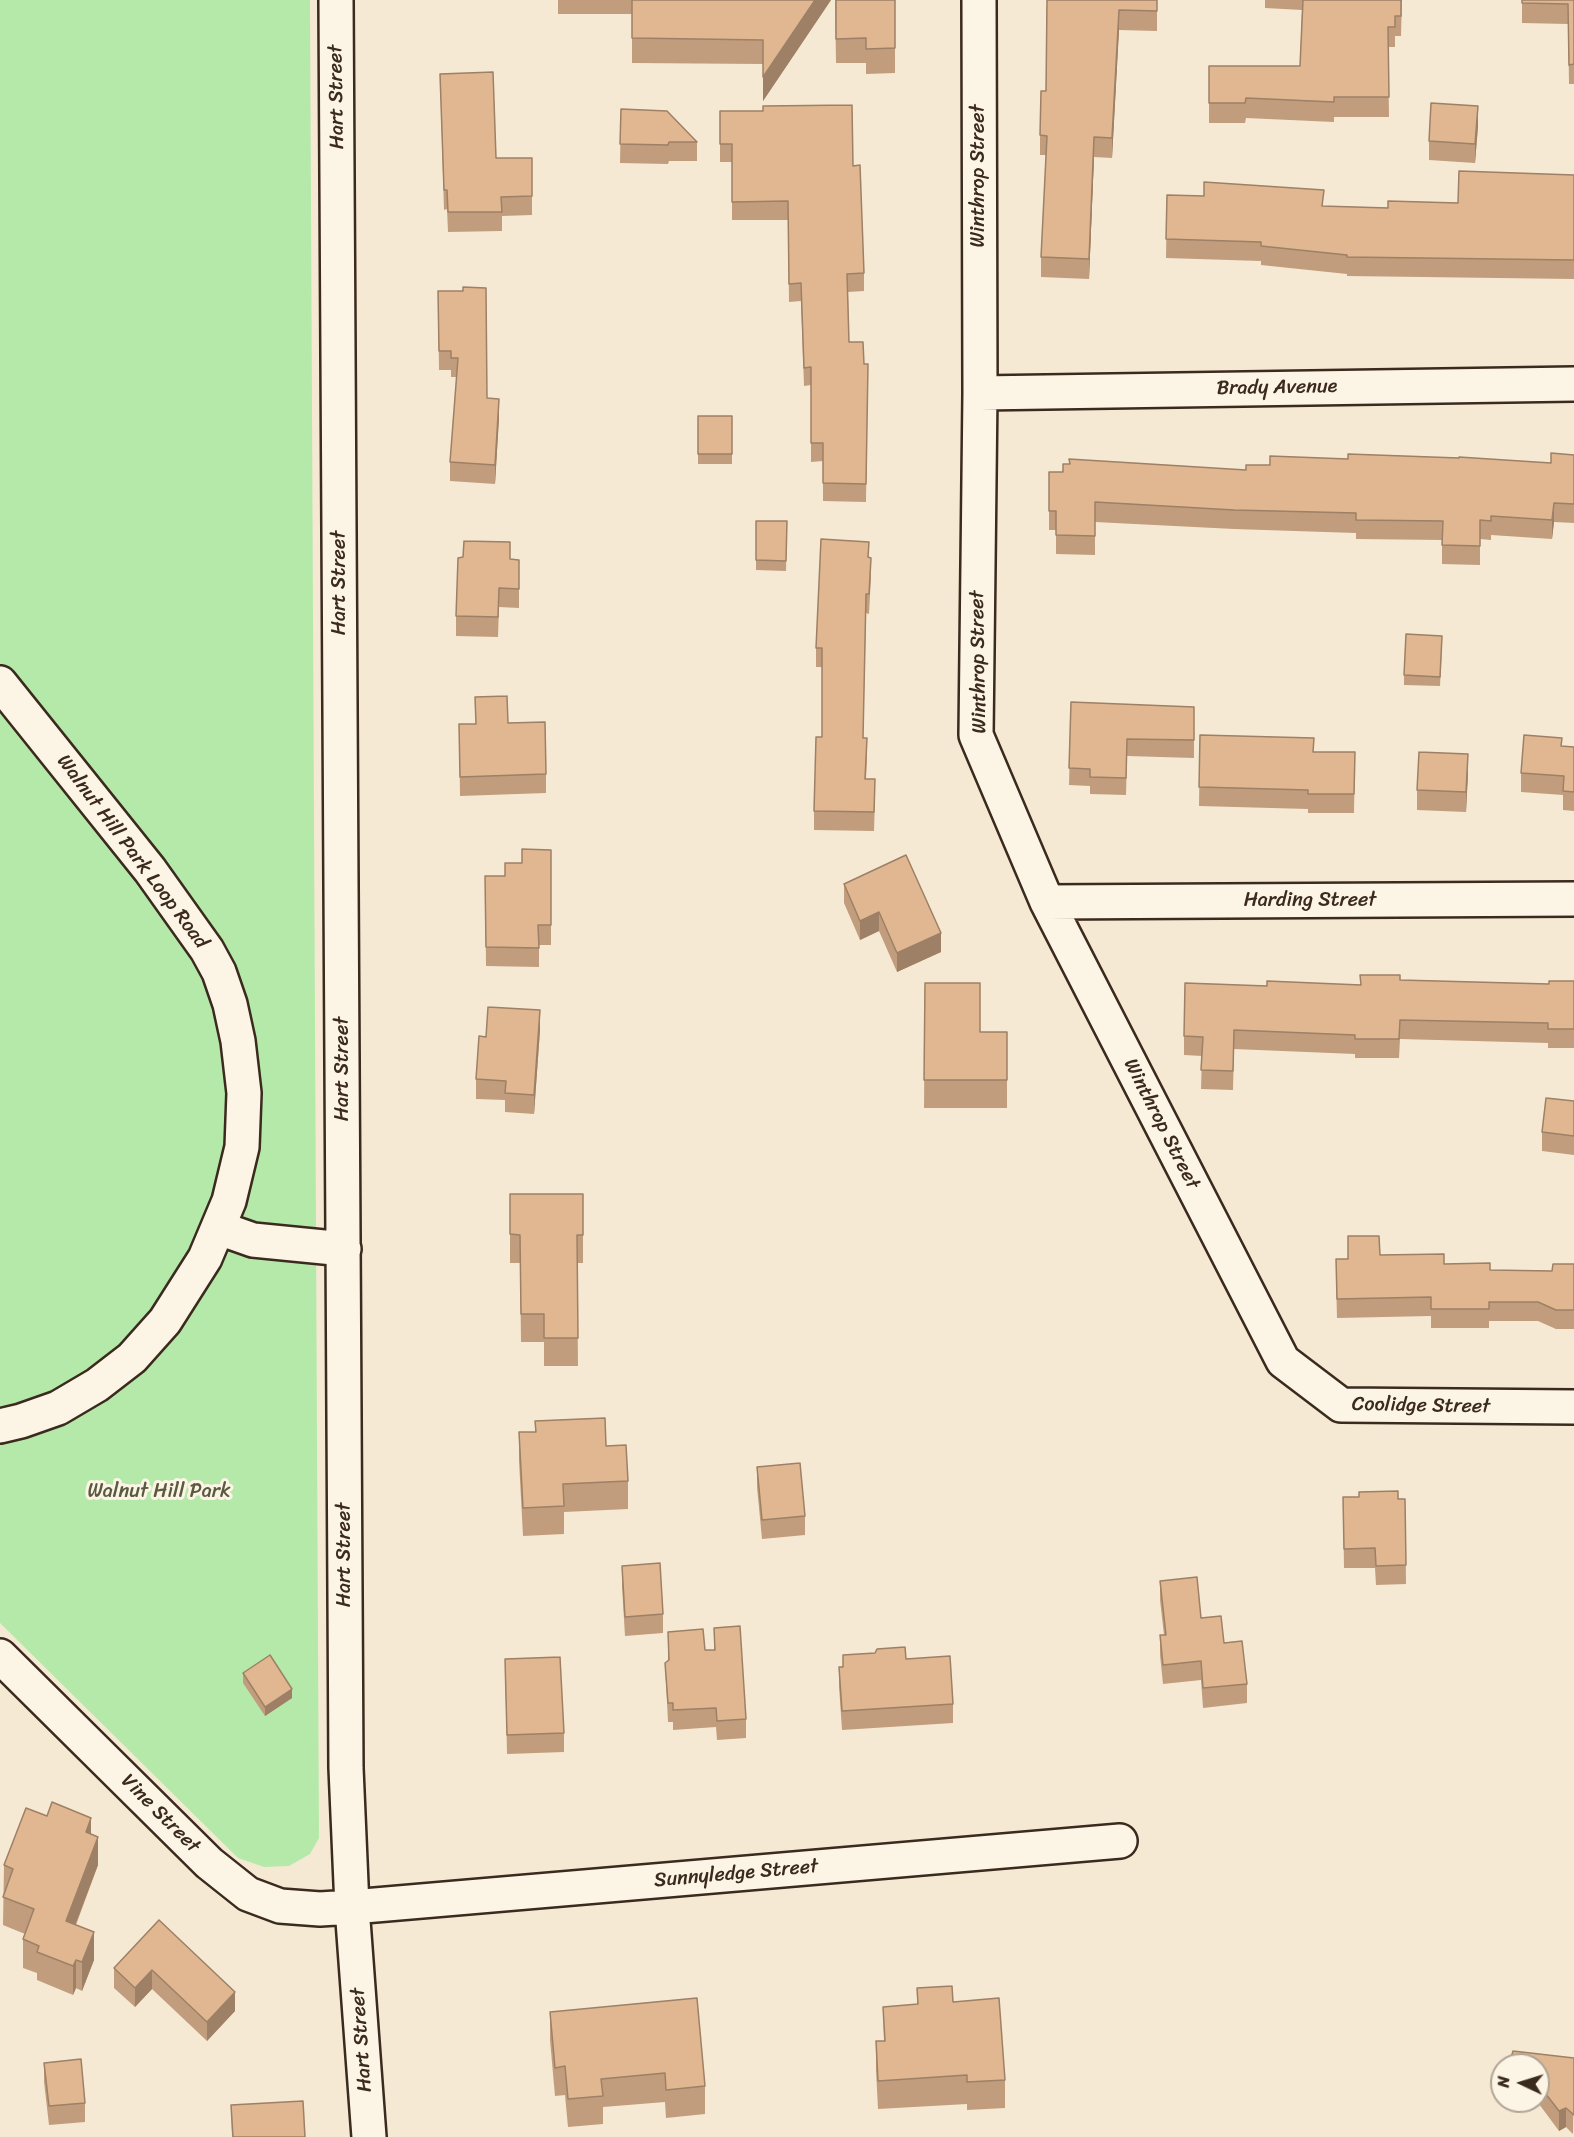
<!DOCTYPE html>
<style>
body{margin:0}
#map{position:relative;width:1574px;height:2137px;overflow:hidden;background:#f6e9d4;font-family:Sriracha,sans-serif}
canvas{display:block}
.north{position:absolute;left:1490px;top:2053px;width:60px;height:60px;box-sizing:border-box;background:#fcf5e5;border:2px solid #afa495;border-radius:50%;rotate:274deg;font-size:16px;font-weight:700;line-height:24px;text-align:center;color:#3b2a1e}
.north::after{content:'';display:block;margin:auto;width:21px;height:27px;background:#3b2a1e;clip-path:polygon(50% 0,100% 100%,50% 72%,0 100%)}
</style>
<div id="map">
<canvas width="1574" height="2137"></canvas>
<div class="north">N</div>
</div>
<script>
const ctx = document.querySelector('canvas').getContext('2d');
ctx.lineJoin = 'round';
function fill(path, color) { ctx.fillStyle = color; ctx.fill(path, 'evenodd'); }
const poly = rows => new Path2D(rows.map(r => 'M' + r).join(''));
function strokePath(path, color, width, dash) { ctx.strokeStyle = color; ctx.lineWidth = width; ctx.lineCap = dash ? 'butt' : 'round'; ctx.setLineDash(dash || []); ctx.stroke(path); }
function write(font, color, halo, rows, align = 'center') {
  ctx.font = font + ' Sriracha,sans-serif'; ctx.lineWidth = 6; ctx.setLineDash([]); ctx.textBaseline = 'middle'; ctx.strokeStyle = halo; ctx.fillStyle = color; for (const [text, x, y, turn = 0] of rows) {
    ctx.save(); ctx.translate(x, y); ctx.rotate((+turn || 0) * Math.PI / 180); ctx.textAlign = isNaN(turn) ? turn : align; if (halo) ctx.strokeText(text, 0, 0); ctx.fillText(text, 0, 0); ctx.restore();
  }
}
fill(poly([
 [0,0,310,0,319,1838,310,1854,289,1866,264,1867,238,1858,0,1623]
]), '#b5e9aa');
const minor = poly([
 [336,0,346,1768,352,1907,369,2137],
 [979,0,980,393,976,735,1047,902,1283,1361,1341,1405,1574,1407],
 [980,393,1574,384],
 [0,683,150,870,207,950,219,972,230,1004,238,1041,244,1093,242,1147,229,1201,205,1258,165,1321,132,1358,97,1385,58,1408,21,1421,0,1426],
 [1047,902,1574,899],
 [219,1228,253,1240,344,1249],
 [0,1656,209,1863,248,1894,280,1906,320,1909,352,1907,1120,1841]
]);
strokePath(minor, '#3b2a1e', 38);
strokePath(minor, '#fcf5e5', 33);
fill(poly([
 [558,0,831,0,763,101,763,64,632,63,632,14,558,14],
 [835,0,895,0,895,73,866,74,866,63,836,63],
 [1047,0,1157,0,1157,31,1119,30,1112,158,1094,157,1089,279,1041,277,1041,257,1046,155,1040,155,1040,135,1046,91],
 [1265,0,1402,0,1401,36,1395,36,1395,47,1388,47,1389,117,1334,117,1334,122,1246,118,1245,123,1209,123,1209,66,1300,66,1302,10,1265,8],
 [1522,0,1574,0,1574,84,1569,84,1568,24,1522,23],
 [440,74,496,158,532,158,532,215,502,216,502,231,448,232,447,209,444,210],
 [621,109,697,142,697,161,669,161,668,164,620,163],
 [720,111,853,166,864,273,864,291,848,292,849,342,864,364,868,364,866,502,823,501,823,461,811,462,811,385,804,386,801,301,789,302,788,220,732,220,732,162,720,162],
 [1478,126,1475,163,1429,160,1429,141],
 [1574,175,1574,279,1347,276,1347,274,1261,265,1261,261,1166,258,1167,195,1324,206,1388,208,1458,203],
 [438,291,487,398,499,418,495,484,450,481,450,462,457,377,451,377,451,370,439,370],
 [698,416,732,416,732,464,698,464],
 [1574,455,1574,523,1554,522,1552,539,1491,535,1491,540,1480,539,1480,565,1442,564,1442,540,1356,539,1356,533,1234,529,1095,522,1095,555,1056,554,1056,530,1049,530,1049,472,1246,470,1270,465,1348,459,1551,463],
 [756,521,787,521,786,571,756,570],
 [869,558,871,577,869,614,866,613,863,738,867,758,866,779,875,799,874,831,814,830,814,811,822,737,822,667,816,667,816,648],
 [510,559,519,579,519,608,499,607,498,637,456,636,456,616],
 [1442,646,1440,686,1404,685,1404,675],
 [1071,702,1194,707,1194,758,1127,756,1126,795,1090,794,1090,786,1069,785],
 [459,724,546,774,546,793,460,796],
 [1200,735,1314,752,1355,752,1354,813,1308,813,1308,809,1199,806],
 [1562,746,1574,747,1574,811,1563,810,1563,795,1521,792,1521,773],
 [1468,773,1466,812,1417,810,1417,790],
 [551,850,551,945,539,945,539,967,486,966,485,876,505,876,522,863],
 [844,884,941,952,897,972,879,931,860,940,844,903],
 [1400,980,1549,984,1574,981,1574,1048,1548,1048,1548,1043,1400,1039,1399,1058,1355,1058,1355,1054,1234,1049,1233,1090,1201,1089,1202,1056,1184,1055,1184,1036,1267,986,1360,985],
 [925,983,980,1032,1007,1032,1007,1108,924,1108],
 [540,1030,534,1114,505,1112,505,1100,476,1099,476,1079,486,1037],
 [1574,1101,1574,1155,1542,1151,1542,1132],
 [510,1194,583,1194,583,1263,577,1263,578,1366,544,1366,544,1342,521,1342,520,1263,510,1263],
 [1380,1255,1490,1270,1552,1271,1574,1264,1574,1329,1556,1329,1538,1321,1489,1321,1489,1328,1431,1328,1431,1316,1337,1318,1336,1278,1348,1259],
 [535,1421,606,1446,628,1481,628,1509,564,1512,564,1534,523,1536,519,1461,519,1432,535,1432],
 [757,1467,805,1516,805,1535,762,1539,757,1487],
 [1343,1497,1405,1499,1406,1584,1376,1585,1375,1568,1344,1568],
 [622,1566,663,1614,663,1633,625,1636,622,1586],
 [1160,1581,1201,1618,1224,1643,1247,1684,1247,1703,1203,1708,1201,1680,1163,1684,1160,1655,1160,1635,1164,1635,1160,1600],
 [714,1628,746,1719,746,1738,717,1740,716,1727,673,1730,673,1722,668,1722,665,1663,668,1660,668,1632,705,1650,714,1650],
 [505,1659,564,1733,564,1752,507,1754],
 [906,1659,953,1704,953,1723,842,1730,839,1686,839,1667],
 [243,1673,292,1698,265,1716,243,1683],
 [91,1834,98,1865,76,1925,94,1960,82,1991,76,1988,73,1995,37,1980,37,1973,23,1968,23,1939,25,1934,3,1925,4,1865],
 [159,1920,235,2011,207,2041,152,1989,135,2007,114,1988,114,1968],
 [917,1988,953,2002,1005,2080,1005,2108,967,2110,967,2104,878,2109,876,2070,876,2041,884,2041,883,2007,917,2004],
 [550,2012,705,2086,705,2114,666,2118,665,2102,603,2107,603,2124,568,2127,565,2095,555,2096,550,2040],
 [1574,2058,1573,2134,1566,2127,1559,2131,1539,2104,1506,2101,1538,2101,1538,2065],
 [44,2063,85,2103,85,2122,49,2125,44,2082],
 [231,2105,305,2137,232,2137]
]), '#c19d7d');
fill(poly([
 [815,0,831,0,763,101,763,77],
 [1119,10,1119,30,1112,158,1112,138],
 [1478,106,1478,126,1475,163,1475,144],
 [1094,137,1094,157,1089,279,1089,259],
 [499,399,499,418,495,484,495,465],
 [1554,503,1554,522,1552,539,1552,520],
 [1468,754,1468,773,1466,812,1466,792],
 [879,912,879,931,860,940,860,921],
 [941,933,941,952,897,972,897,953],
 [540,1010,540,1030,534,1114,534,1095],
 [292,1689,292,1698,265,1716,265,1707],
 [91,1818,91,1846,86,1832],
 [98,1837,98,1865,66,1949,66,1921],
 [94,1932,94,1960,82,1991,82,1962],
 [76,1960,76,1988,73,1995,73,1966],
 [152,1970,152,1989,135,2007,135,1988],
 [235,1992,235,2011,207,2041,207,2022],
 [1566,2108,1566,2127,1559,2131,1559,2111]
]), '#9d8066');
const building = poly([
 [632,0,815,0,763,77,763,40,632,38,632,0],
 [836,0,895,0,895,48,866,49,866,38,836,39,836,0],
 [1047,0,1157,0,1157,11,1119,10,1112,138,1094,137,1089,259,1041,257,1047,136,1040,135,1041,91,1046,91,1047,0],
 [1303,0,1401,0,1401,16,1395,16,1395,27,1388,27,1389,97,1334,97,1334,102,1246,98,1245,103,1209,103,1209,66,1300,66,1303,0],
 [1522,0,1574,0,1574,64,1569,65,1568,4,1522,3,1522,0],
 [493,72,496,158,532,158,532,196,501,197,502,212,448,212,447,190,444,190,440,74,493,72],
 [1431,103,1478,106,1475,144,1429,141,1431,103],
 [852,105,853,166,860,165,864,273,847,274,849,342,863,342,864,364,868,364,866,484,823,483,823,443,811,443,811,367,804,368,801,283,789,284,788,201,732,202,732,144,720,144,720,111,763,111,763,106,852,105],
 [621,109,667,111,697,142,669,142,668,145,620,144,621,109],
 [1459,171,1574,175,1574,260,1347,257,1347,255,1261,246,1261,242,1166,239,1167,195,1204,196,1204,182,1324,190,1322,206,1388,208,1388,201,1458,203,1459,171],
 [463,287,486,288,487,398,499,399,495,465,450,462,458,358,451,358,451,351,439,351,438,291,463,291,463,287],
 [698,416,732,416,732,454,698,454,698,416],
 [1551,453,1574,455,1574,504,1554,503,1552,520,1491,516,1491,521,1480,520,1480,546,1442,545,1443,521,1356,520,1356,513,1234,510,1095,502,1095,536,1056,535,1056,511,1049,511,1049,472,1063,472,1063,464,1070,464,1069,459,1246,470,1246,465,1270,465,1270,456,1348,459,1348,454,1459,458,1459,457,1551,463,1551,453],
 [756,521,787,521,786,561,756,560,756,521],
 [821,539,869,542,868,557,871,558,869,594,866,594,863,738,867,738,865,779,875,779,874,812,814,811,816,737,822,737,822,648,816,648,821,539],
 [464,541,510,542,510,559,519,560,519,589,499,588,498,617,456,616,458,558,463,557,464,541],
 [1406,634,1442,636,1440,677,1404,675,1406,634],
 [507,696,508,723,545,722,546,774,460,777,459,724,476,724,475,697,507,696],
 [1071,702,1194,707,1194,740,1127,739,1126,778,1090,777,1090,769,1069,768,1071,702],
 [1200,735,1314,738,1313,752,1355,752,1354,794,1308,794,1308,790,1199,787,1200,735],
 [1524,735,1562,738,1561,746,1574,747,1574,792,1563,791,1564,776,1521,773,1524,735],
 [1419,752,1468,754,1466,792,1417,790,1419,752],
 [522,849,551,850,551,925,538,925,539,948,486,947,485,876,505,876,505,863,522,863,522,849],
 [906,855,941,933,897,953,879,912,860,921,844,884,906,855],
 [1360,975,1400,975,1400,980,1549,984,1549,981,1574,981,1574,1029,1548,1029,1548,1023,1400,1020,1399,1039,1355,1039,1355,1035,1234,1030,1233,1071,1201,1070,1203,1037,1184,1036,1185,983,1267,986,1267,981,1361,985,1360,975],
 [925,983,980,983,980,1032,1007,1032,1007,1080,924,1080,925,983],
 [488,1007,540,1010,534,1095,505,1093,506,1081,476,1079,479,1036,486,1037,488,1007],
 [1546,1098,1574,1101,1574,1136,1542,1132,1546,1098],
 [510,1194,583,1194,583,1235,577,1235,578,1338,544,1338,544,1314,521,1314,520,1235,510,1234,510,1194],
 [1348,1236,1379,1236,1380,1255,1444,1254,1444,1264,1490,1263,1490,1270,1552,1271,1553,1264,1574,1264,1574,1310,1556,1310,1538,1302,1489,1302,1489,1309,1431,1309,1431,1297,1337,1299,1336,1259,1348,1259,1348,1236],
 [605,1418,606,1446,626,1445,628,1481,563,1484,564,1506,523,1508,519,1432,536,1432,535,1421,605,1418],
 [800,1463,805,1516,762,1520,757,1467,800,1463],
 [1398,1491,1398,1499,1405,1499,1406,1565,1376,1566,1375,1548,1344,1549,1343,1497,1359,1497,1359,1492,1398,1491],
 [660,1563,663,1614,625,1617,622,1566,660,1563],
 [1197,1577,1201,1618,1221,1616,1224,1643,1242,1641,1247,1684,1203,1688,1201,1661,1163,1665,1160,1635,1166,1635,1160,1581,1197,1577],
 [740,1626,746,1719,717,1721,716,1708,673,1710,673,1703,668,1703,665,1663,669,1660,668,1632,703,1629,705,1650,715,1650,714,1628,740,1626],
 [905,1647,906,1659,950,1656,953,1704,842,1711,839,1667,843,1667,843,1655,875,1653,877,1649,905,1647],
 [270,1655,292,1689,265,1707,243,1673,270,1655],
 [560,1657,564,1733,507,1735,505,1659,560,1657],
 [52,1802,91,1818,86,1832,98,1837,66,1921,94,1932,82,1962,76,1960,73,1966,37,1952,39,1946,23,1939,34,1909,3,1897,13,1869,4,1865,26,1808,47,1816,52,1802],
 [159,1920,235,1992,207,2022,152,1970,135,1988,114,1968,159,1920],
 [952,1986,953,2002,999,1998,1005,2080,967,2082,967,2075,878,2081,876,2041,885,2041,883,2007,918,2004,917,1988,952,1986],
 [697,1998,705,2086,666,2090,665,2073,601,2079,603,2096,568,2099,565,2066,555,2068,550,2012,697,1998],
 [1513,2051,1574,2058,1574,2115,1566,2108,1559,2111,1539,2085,1538,2085,1538,2065,1509,2065,1513,2051],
 [81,2059,85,2103,49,2106,44,2063,81,2059],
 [303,2101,305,2137,233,2137,231,2105,303,2101]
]);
fill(building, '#e0b791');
strokePath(building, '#9d8066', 1.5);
write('20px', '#3b2a1e', '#fcf5e5', [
 ["Hart Street",337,97,-91],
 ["Winthrop Street",979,176,-90],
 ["Brady Avenue",1277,388,-1],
 ["Hart Street",340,583,-90],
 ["Winthrop Street",979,662,-91],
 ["Walnut Hill Park Loop Road",132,852,53],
 ["Harding Street",1310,901],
 ["Hart Street",343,1069,-90],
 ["Winthrop Street",1161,1124,63],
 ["Coolidge Street",1421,1406,1],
 ["Hart Street",345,1555,-90],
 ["Vine Street",160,1814,45],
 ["Sunnyledge Street",736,1874,-5],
 ["Hart Street",362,2040,-94]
]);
write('20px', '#5a5a41', '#fcf5e5', [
 ["Walnut Hill Park",159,1492]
]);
</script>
